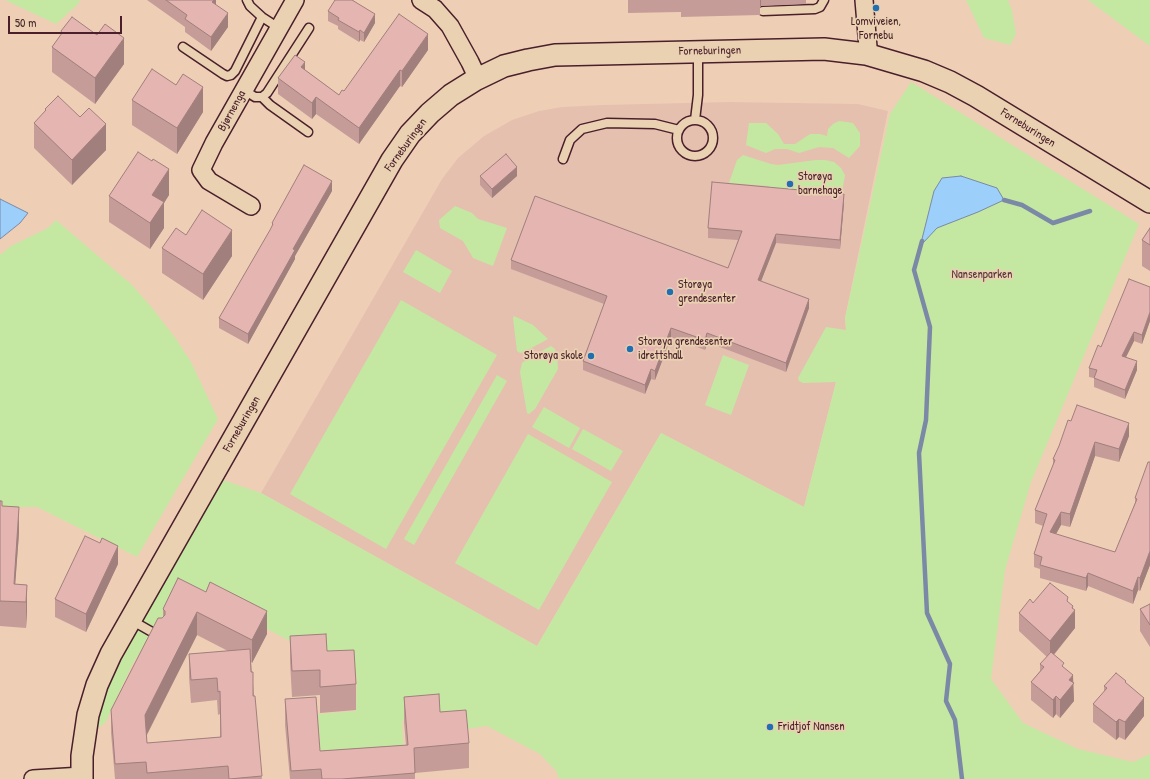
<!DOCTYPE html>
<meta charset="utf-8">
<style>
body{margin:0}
#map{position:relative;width:1150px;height:779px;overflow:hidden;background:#eecfb6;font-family:"Patrick Hand",sans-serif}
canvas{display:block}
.scale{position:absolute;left:8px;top:16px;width:114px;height:18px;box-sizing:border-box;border:2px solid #4a1f2b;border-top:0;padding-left:5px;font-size:12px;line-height:14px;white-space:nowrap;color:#4a1f2b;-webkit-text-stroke:3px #e9d1b1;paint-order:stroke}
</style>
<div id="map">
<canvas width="1150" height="779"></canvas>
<div class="scale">50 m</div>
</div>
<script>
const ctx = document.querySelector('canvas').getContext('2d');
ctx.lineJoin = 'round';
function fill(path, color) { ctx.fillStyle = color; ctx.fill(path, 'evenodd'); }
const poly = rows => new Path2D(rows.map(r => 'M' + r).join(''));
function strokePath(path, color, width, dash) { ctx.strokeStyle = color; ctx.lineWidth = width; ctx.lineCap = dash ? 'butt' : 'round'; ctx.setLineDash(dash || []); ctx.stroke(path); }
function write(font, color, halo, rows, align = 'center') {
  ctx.font = font + ' "Patrick Hand",sans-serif'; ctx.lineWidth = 3.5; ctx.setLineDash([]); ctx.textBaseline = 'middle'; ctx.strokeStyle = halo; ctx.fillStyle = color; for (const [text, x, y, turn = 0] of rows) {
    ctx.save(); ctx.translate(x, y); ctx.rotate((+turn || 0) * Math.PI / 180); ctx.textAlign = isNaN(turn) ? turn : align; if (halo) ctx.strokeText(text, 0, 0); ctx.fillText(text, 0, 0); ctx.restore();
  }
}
fill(poly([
 [729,102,858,104,888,111,845,318,846,330,836,382,804,507,661,433,537,646,261,493,442,179,458,158,484,136,512,120,539,111,562,107,602,105]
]), '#e5c0af');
fill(poly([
 [5,0,80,0,78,4,56,24],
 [966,0,1008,0,1012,10,1016,34,1010,45,984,38],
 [1088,0,1150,0,1150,46],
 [911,82,1139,224,1031,482,1005,570,991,679,1023,723,1078,749,1133,762,1150,754,1150,779,559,779,557,772,540,754,487,726,444,732,436,718,402,721,404,757,322,774,318,714,356,711,357,677,185,585,133,663,105,723,93,731,101,697,118,660,220,479,261,493,537,646,661,433,804,507,836,382,803,383,799,381,798,378,826,327,846,330,845,318,890,114],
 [839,121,853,123,860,133,860,146,849,158,833,148,819,147,799,153,787,149,775,149,766,153,746,145,749,123,766,123,778,134,784,144,795,144,810,134,820,134,827,136,828,129,833,124],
 [743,155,771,164,778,165,816,160,825,160,834,162,841,168,845,175,842,192,799,188,796,194,768,192,769,186,729,183,737,160],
 [455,206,472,213,478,219,507,228,493,266,473,258,463,241,440,228,439,220],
 [56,220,132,285,153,309,176,339,191,362,218,419,137,557,37,507,0,507,0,255,11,246,48,228],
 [416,250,452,271,440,293,403,272],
 [401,300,497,355,386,549,290,494],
 [514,316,533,325,548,339,524,352,520,353,517,351,513,318],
 [551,346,555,349,557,356,558,369,535,409,529,414,527,413,520,372,522,363,530,357],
 [723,355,749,365,731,415,705,405],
 [497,375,507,381,414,545,404,539],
 [544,407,580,428,569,448,532,427],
 [583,429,623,451,611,471,572,449],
 [528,434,612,482,539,610,455,563]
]), '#c4e8a2');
const water = poly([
 [961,176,997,188,1004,200,978,212,937,228,923,243,922,239,934,191,942,178,961,176],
 [0,199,28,213,20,223,0,239,0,199]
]);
fill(water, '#9ccff9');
strokePath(water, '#7b89a7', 1);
strokePath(poly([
 [1004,200,1022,205,1053,223,1090,211],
 [922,241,914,270,930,327,926,420,919,453,927,613,950,664,946,701,955,720,962,779]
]), '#7b89a7', 4.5);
const service = poly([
 [247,0,250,6,262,17,279,28],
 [763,11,815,9,820,7,824,0],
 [183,47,223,74,227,76,231,75,235,71,262,17],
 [244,90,255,97,262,97,267,93,309,28],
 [262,97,270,105,308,132],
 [695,120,698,95,698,52],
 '677 138a18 18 0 1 1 36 0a18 18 0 1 1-36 0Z',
 [563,159,570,140,582,129,607,123,655,124,679,130],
 [131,620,159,636]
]);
const minor = poly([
 [421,0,435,9,450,26,470,62,478,79],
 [864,0,868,47,866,54],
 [251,206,209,181,201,170,214,143,295,0],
 [33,779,82,776]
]);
const tertiary = poly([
 [82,779,82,756,88,715,97,685,111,654,392,160,410,134,430,113,451,95,475,80,504,66,528,60,555,55,824,49,866,54,924,71,950,82,976,96,1150,202]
]);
strokePath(service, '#4a1f2b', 11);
strokePath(minor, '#4a1f2b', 20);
strokePath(tertiary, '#4a1f2b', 24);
strokePath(service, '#e9d1b1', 8);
strokePath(minor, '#e9d1b1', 17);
strokePath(tertiary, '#e9d1b1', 21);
fill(poly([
 [147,0,216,0,216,5,228,27,211,51,185,32,185,27],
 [353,0,375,23,364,42,360,40,359,42,338,29,338,26,328,21,328,11],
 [628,0,806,0,806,4,761,6,760,8,760,15,681,17,681,12,628,13],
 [61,31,97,35,124,64,95,104,52,72,52,47,61,35],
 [428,50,402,87,400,86,359,144,316,114,312,119,278,94,278,78,305,70,339,95,344,91],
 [132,100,203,112,177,154,132,125],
 [45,109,80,117,106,150,72,185,34,148,34,123,45,112],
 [480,176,517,176,492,198,480,185],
 [332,191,295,256,295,259,248,344,219,328,219,318,272,227,272,223],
 [169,195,164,203,164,228,150,249,109,222,109,196],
 [844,203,840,249,776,243,761,281,809,308,786,372,707,342,705,350,671,337,655,380,651,379,645,394,583,370,583,361,604,304,511,269,511,260,728,268,738,240,708,238,708,228],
 [1150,228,1150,271,1142,266,1142,240],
 [186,235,232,256,203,300,162,273,162,248],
 [1150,321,1142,344,1134,341,1126,357,1137,370,1125,399,1094,387,1094,378,1089,377,1089,368,1101,347],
 [1129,436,1119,462,1095,456,1070,527,1061,525,1056,534,1115,552,1135,503,1135,498,1150,462,1150,565,1140,591,1138,590,1133,604,1088,586,1086,591,1040,578,1040,569,1034,567,1034,554,1043,526,1035,523,1035,510,1053,465,1053,459,1059,446],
 [0,501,2,506,19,533,15,584,27,585,27,611,26,628,0,626],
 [118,564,86,632,55,617,55,599],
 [178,578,267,634,252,663,251,662,262,779,115,779,111,733,111,710,163,618,163,609],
 [197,635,228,651,189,654,189,677,191,703,217,700,218,715,220,714,220,737,147,743,147,735],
 [1068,602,1073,609,1075,628,1054,655,1064,668,1073,683,1074,701,1060,718,1056,714,1053,718,1031,700,1031,682,1040,671,1040,664,1047,657,1019,631,1019,613,1033,603],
 [1150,604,1150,647,1140,631,1140,609],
 [290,636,327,651,356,684,356,710,320,713,320,695,292,697,290,662],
 [1126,683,1144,716,1125,740,1119,737,1116,740,1093,722,1093,704,1104,692,1104,686],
 [404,697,440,712,469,743,469,768,415,773,415,779,290,779,285,725,285,699,320,751,406,745,404,722]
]), '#c59c98');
fill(poly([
 [214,0,216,0,216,11,212,2],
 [760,0,761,0,761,6,760,8],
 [228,13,228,27,211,51,211,37],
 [375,14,375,23,364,42,364,33],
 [360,30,360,40,359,42,359,32],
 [428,34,428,50,402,87,402,71],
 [124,38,124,64,95,104,95,78],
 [305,62,305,78,301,67],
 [400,70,400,86,359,144,359,128],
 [203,87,203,112,177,154,177,128],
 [316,97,316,114,312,119,312,103],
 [106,124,106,150,72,185,72,160],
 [517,167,517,176,492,198,492,189],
 [169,169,169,195,164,203,164,228,150,249,150,223,152,195],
 [332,181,332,191,295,256,295,259,248,344,248,334,293,249],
 [844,194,844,203,840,249,840,240],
 [232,230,232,256,203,300,203,274],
 [776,234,776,243,758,289,758,280],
 [809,299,809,308,786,372,786,363],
 [1150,312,1150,321,1142,344,1142,335],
 [671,328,671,337,655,380,655,371],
 [1134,332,1134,341,1122,365,1122,356],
 [707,333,707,342,705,350,705,340],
 [1137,361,1137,370,1125,399,1125,390],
 [651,369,651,379,645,394,645,385],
 [1129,423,1129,436,1119,462,1119,449],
 [1095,442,1095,456,1070,527,1070,514],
 [19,507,19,533,14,601,14,584],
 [1061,512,1061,525,1050,545,1050,532],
 [118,546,118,564,86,632,86,614],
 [1150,551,1150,565,1140,591,1140,578],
 [1088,573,1088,586,1086,591,1086,578],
 [1138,577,1138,590,1133,604,1133,591],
 [27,585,27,611,26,628,26,602],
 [1073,606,1073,613,1075,610,1075,628,1050,659,1050,641],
 [267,611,267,634,252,663,252,640],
 [197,612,197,635,145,738,145,715],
 [1073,675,1074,701,1060,718,1060,700,1069,680],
 [1056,696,1056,714,1053,718,1053,700],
 [1144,698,1144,716,1125,740,1125,722],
 [1119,719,1119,737,1116,740,1116,722]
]), '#a07f7c');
const building = poly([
 [166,0,214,0,212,2,228,13,211,37,185,19,187,15,166,0],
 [335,0,352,0,375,14,364,33,360,30,359,32,338,20,339,18,328,11,335,0],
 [399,14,428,34,402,71,400,70,359,128,316,97,312,103,278,78,295,55,305,62,301,67,339,95,342,90,344,91,399,14],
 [72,17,97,35,105,24,124,38,95,78,52,47,62,33,61,31,72,17],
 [152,69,176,85,183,74,203,87,177,128,132,100,152,69],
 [58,96,80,117,89,108,106,124,72,160,34,123,46,110,45,109,58,96],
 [138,152,152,161,153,159,169,169,152,195,164,202,150,223,109,196,138,152],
 [506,154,517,167,492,189,480,176,506,154],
 [304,165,332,181,293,249,295,250,248,334,219,318,270,230,273,224,272,223,304,165],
 [712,182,844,194,840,240,776,234,758,280,809,299,786,363,707,333,705,340,671,328,655,371,651,369,645,385,583,361,607,296,511,260,535,196,728,268,742,231,708,228,712,182],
 [202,210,232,230,203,274,162,248,176,228,186,235,202,210],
 [1150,228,1150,245,1142,240,1150,228],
 [1129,279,1150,287,1150,312,1142,335,1134,332,1122,356,1137,361,1125,390,1094,378,1097,370,1089,368,1098,345,1101,347,1129,279],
 [1077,405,1129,423,1119,449,1095,442,1070,514,1061,512,1050,532,1115,552,1137,499,1135,498,1148,462,1150,462,1150,551,1140,578,1138,577,1133,591,1088,573,1086,578,1040,565,1042,557,1034,554,1047,514,1035,510,1055,460,1053,459,1059,446,1068,420,1071,421,1077,405],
 [0,501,2,501,2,506,19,507,14,584,27,585,26,602,0,601,0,501],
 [85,536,100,543,102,538,118,546,86,614,55,599,85,536],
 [178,578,206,592,210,582,267,611,252,640,197,612,145,715,147,743,221,737,220,691,218,692,217,678,191,680,189,654,250,649,251,672,253,672,253,696,255,696,262,776,229,779,228,766,147,773,146,762,115,764,111,710,158,618,162,618,165,615,165,611,163,609,178,578],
 [1050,583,1068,597,1067,601,1073,606,1072,608,1075,610,1050,641,1019,613,1030,599,1033,603,1050,583],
 [1150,604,1150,625,1140,609,1150,604],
 [326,634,327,651,354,650,356,684,320,687,320,670,292,671,290,636,326,634],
 [1051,652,1064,663,1062,666,1073,675,1069,680,1074,683,1060,700,1056,696,1053,700,1031,682,1044,667,1040,664,1051,652],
 [1116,673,1126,681,1125,682,1144,698,1125,722,1119,719,1116,722,1093,704,1107,688,1104,686,1116,673],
 [439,694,440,712,466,710,469,743,414,748,415,773,342,779,322,779,321,769,291,771,285,699,316,697,320,751,408,745,404,697,439,694]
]);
fill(building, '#e5b5b1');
strokePath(building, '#a07f7c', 1);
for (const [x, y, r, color] of [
 [876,8,4,"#1f6fb2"],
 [790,184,4,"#1f6fb2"],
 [670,292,4,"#1f6fb2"],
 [630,349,4,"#1f6fb2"],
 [591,356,4,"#1f6fb2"],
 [770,727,4,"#1f6fb2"]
]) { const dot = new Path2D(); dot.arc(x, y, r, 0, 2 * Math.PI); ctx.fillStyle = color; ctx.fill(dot); strokePath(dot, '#e9d1b1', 1.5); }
write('12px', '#4a1f2b', '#e9d1b1', [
 ["Lomviveien,",876,22,"center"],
 ["Fornebu",876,36,"center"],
 ["Storøya",798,177],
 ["barnehage",798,191],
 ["Storøya",678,285],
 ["grendesenter",678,299],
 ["Storøya grendesenter",638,342],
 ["idrettshall",638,356],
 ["Storøya skole",583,356,"right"],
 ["Fridtjof Nansen",778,727]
], 'left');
write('12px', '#4a1f2b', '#e9d1b1', [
 ["Forneburingen",710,51,-1],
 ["Bjørnenga",232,111,-61],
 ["Forneburingen",1028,128,32],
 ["Forneburingen",406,145,-54],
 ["Forneburingen",242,424,-60]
]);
write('12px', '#563337', '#e9d1b1', [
 ["Nansenparken",982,275]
]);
</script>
